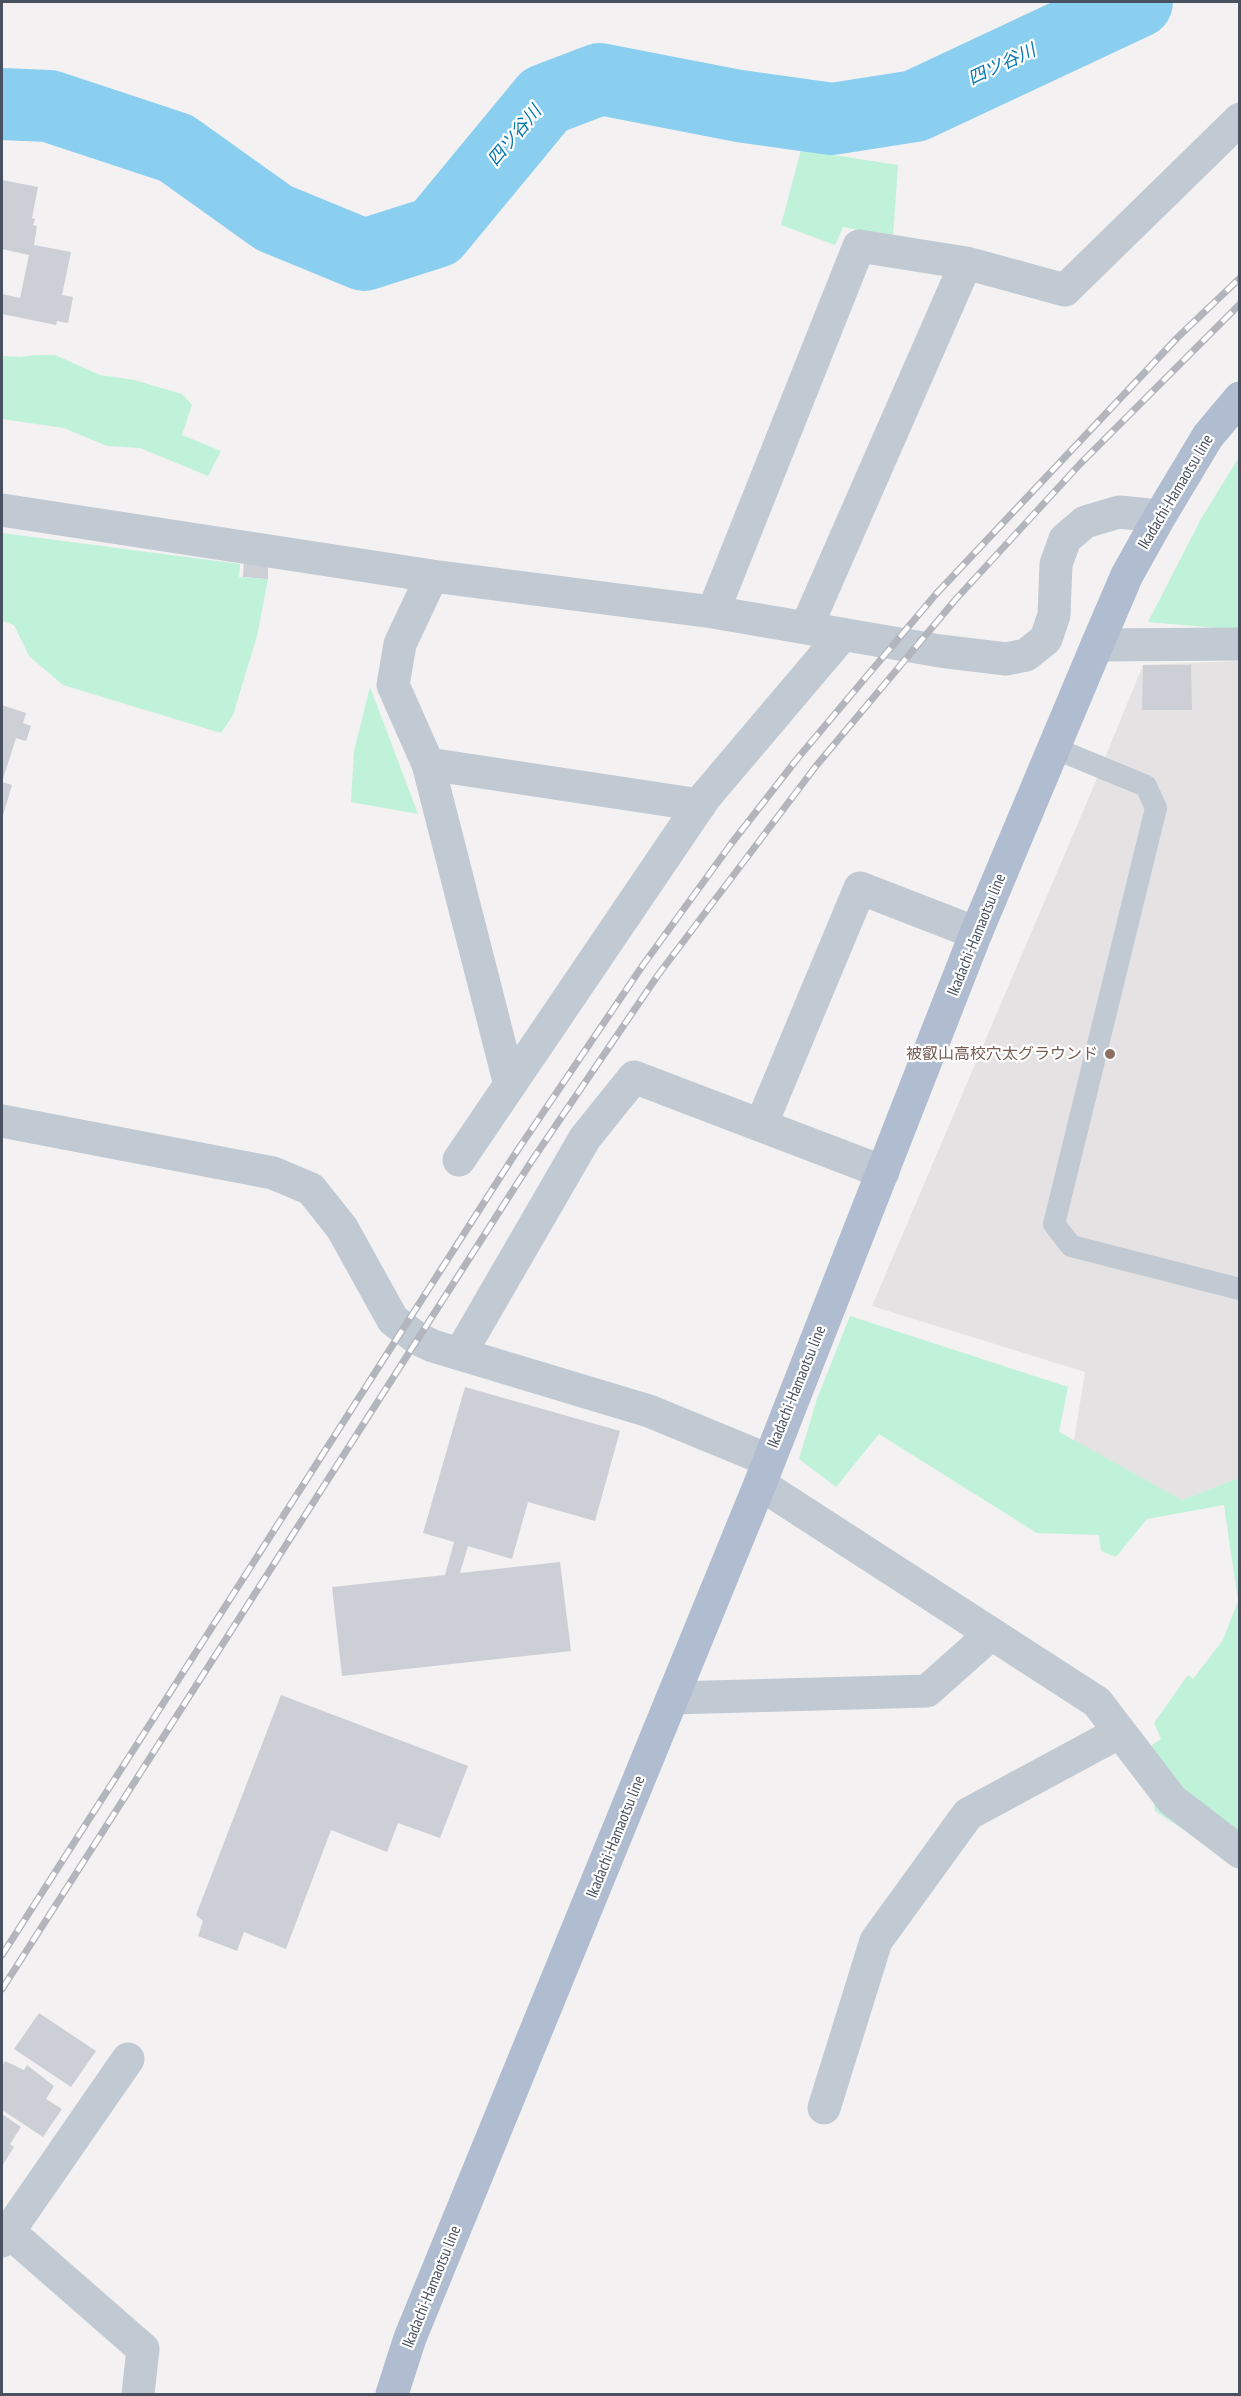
<!DOCTYPE html>
<meta charset="utf-8">
<style>
body{margin:0}
#map{position:relative;width:1241px;height:2396px;overflow:hidden;background:#f3f1f1;font-family:"PT Sans Narrow",sans-serif}
canvas{display:block}
.frame{position:absolute;inset:0;border:3px solid #485160;pointer-events:none}
</style>
<div id="map">
<canvas width="1241" height="2396"></canvas>
<div class="frame"></div>
</div>
<script>
const ctx = document.querySelector('canvas').getContext('2d');
ctx.lineJoin = 'round';
function fill(path, color) { ctx.fillStyle = color; ctx.fill(path, 'evenodd'); }
const poly = rows => new Path2D(rows.map(r => 'M' + r).join(''));
function strokePath(path, color, width, dash) { ctx.strokeStyle = color; ctx.lineWidth = width; ctx.lineCap = dash ? 'butt' : 'round'; ctx.setLineDash(dash || []); ctx.stroke(path); }
function write(font, color, halo, rows, align = 'center') {
  ctx.font = font + ' "PT Sans Narrow","Noto Sans JP",sans-serif'; ctx.lineWidth = 4.5; ctx.setLineDash([]); ctx.textBaseline = 'middle'; ctx.strokeStyle = halo; ctx.fillStyle = color; for (const [text, x, y, turn = 0] of rows) {
    ctx.save(); ctx.translate(x, y); ctx.rotate((+turn || 0) * Math.PI / 180); ctx.textAlign = isNaN(turn) ? turn : align; if (halo) ctx.strokeText(text, 0, 0); ctx.fillText(text, 0, 0); ctx.restore();
  }
}
fill(poly([
 [1239,661,1239,1478,1182,1500,1074,1441,1085,1372,872,1306,1087,802,1143,665]
]), '#e4e2e3');
fill(poly([
 [801,150,898,165,893,237,843,227,835,245,781,225],
 [35,355,55,355,100,375,134,380,182,394,192,405,182,435,221,451,208,476,140,448,107,446,64,428,2,419,2,356,20,357],
 [1239,457,1239,630,1148,622,1201,519],
 [2,533,240,564,239,577,268,579,257,636,233,715,221,733,63,685,29,656,14,625,2,621],
 [370,687,418,814,351,802,354,751],
 [850,1316,1068,1387,1059,1432,1182,1500,1239,1478,1239,1866,1155,1811,1145,1750,1161,1739,1154,1723,1188,1675,1193,1679,1223,1640,1238,1601,1224,1505,1147,1519,1116,1557,1101,1551,1099,1535,1037,1533,879,1434,836,1487,799,1459,817,1399]
]), '#bff2d9');
strokePath(poly([
 [2,104,49,106,176,148,274,218,364,255,436,232,545,100,600,79,739,106,832,119,915,106,1137,2]
]), '#8acef0', 72);
fill(poly([
 [2,180,38,187,32,218,35,219,33,225,37,226,34,245,71,252,62,295,73,297,68,323,57,321,56,325,2,314,2,294,20,298,29,255,2,249],
 [244,561,268,563,268,579,243,577],
 [1143,665,1191,665,1192,710,1142,710],
 [2,705,26,713,23,723,31,726,26,741,16,738,2,782,12,785,2,819],
 [465,1387,620,1431,595,1521,528,1502,512,1559,468,1546,460,1573,560,1562,571,1651,342,1676,332,1587,445,1575,454,1542,423,1533],
 [281,1695,468,1766,440,1838,398,1823,387,1852,331,1830,286,1949,244,1932,237,1951,198,1936,203,1921,196,1915],
 [39,2013,96,2051,71,2087,14,2049],
 [5,2061,24,2070,27,2065,54,2086,46,2099,62,2109,43,2137,2,2110,2,2067],
 [2,2114,21,2127,10,2144,14,2147,2,2166]
]), '#cdcfd6');
strokePath(poly([
 [1054,748,1146,786,1156,808,1054,1224,1071,1246,1240,1289]
]), '#c1c9d3', 22);
strokePath(poly([
 [2,510,432,576,713,612,940,651,1006,659,1026,655,1046,639,1054,615,1056,564,1065,539,1085,522,1119,512,1160,516],
 [432,576,400,644,393,685,428,764,510,1085],
 [713,612,859,246,966,263,1065,290,1240,119],
 [806,628,966,263],
 [1097,645,1240,644],
 [428,764,700,805],
 [2,1121,273,1173,311,1189,342,1228,393,1320,418,1339,433,1346,649,1411,768,1460],
 [761,1125,860,888,976,933],
 [459,1160,705,797,843,634],
 [460,1354,585,1138,634,1077,883,1172],
 [760,1484,1097,1702,1172,1800,1240,1852],
 [673,1698,927,1691,991,1634],
 [824,2108,876,1941,968,1814,1120,1732],
 [8,2231,143,2349,138,2394],
 [2,2241,128,2059]
]), '#c1c9d3', 33);
strokePath(poly([
 [392,2394,410,2338,760,1484,976,933,1097,645,1127,575,1160,516,1208,436,1240,398]
]), '#b0bcd0', 33);
const rail = poly([
 [2,1955,515,1154,643,965,731,844,797,759,936,594,1178,337,1240,278],
 [2,1989,531,1162,658,975,816,766,956,599,1080,464,1240,304]
]);
strokePath(rail, '#b3b5bc', 7);
strokePath(rail, '#fff', 4.5, [14]);
for (const [x, y, r, color] of [
 [1110,1054,6,"#8d6e63"]
]) { const dot = new Path2D(); dot.arc(x, y, r, 0, 2 * Math.PI); ctx.fillStyle = color; ctx.fill(dot); strokePath(dot, '#fff', 2); }
write('16px', '#485160', '#fff', [
 ["Ikadachi-Hamaotsu line",1176,492,-59],
 ["Ikadachi-Hamaotsu line",977,935,-68],
 ["Ikadachi-Hamaotsu line",797,1387,-68],
 ["Ikadachi-Hamaotsu line",616,1837,-68],
 ["Ikadachi-Hamaotsu line",432,2287,-68]
]);
write('16px', '#785e54', '#fff', [
 ["被叡山高校穴太グラウンド",1098,1054]
], 'right');
write('italic 18px', '#0679b4', '#fff', [
 ["四ツ谷川",1002,65,-25],
 ["四ツ谷川",515,136,-50]
]);
</script>
